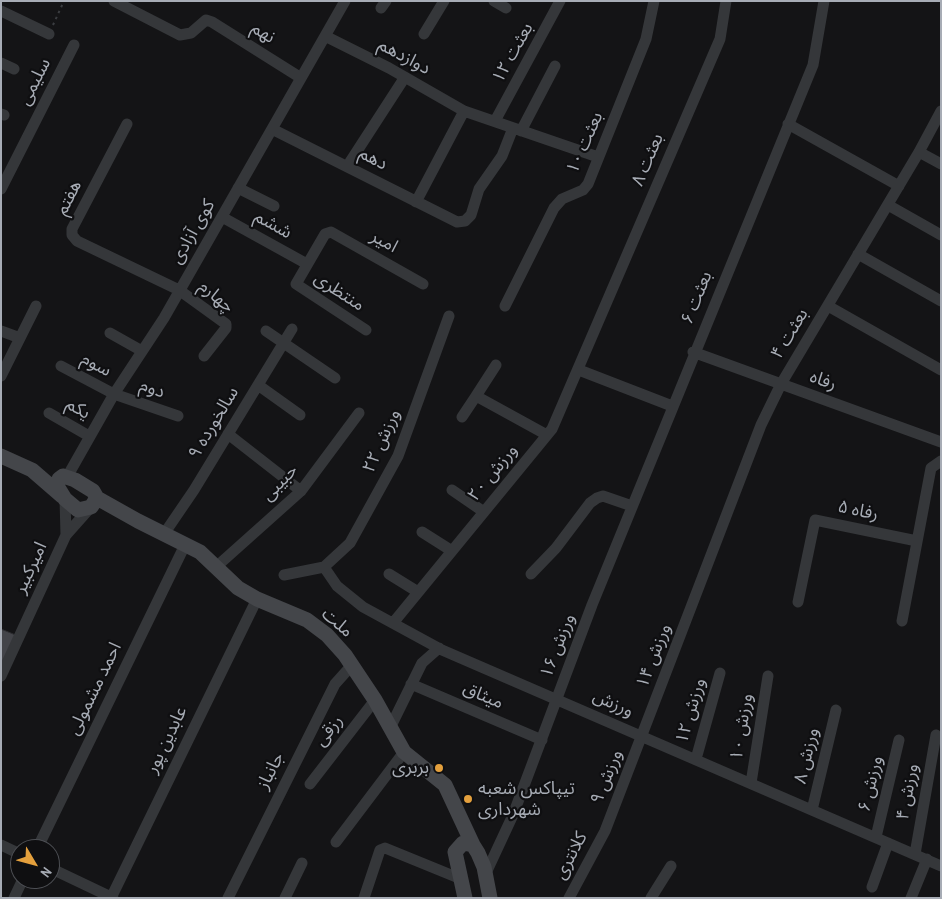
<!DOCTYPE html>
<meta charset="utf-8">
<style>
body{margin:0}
#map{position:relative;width:942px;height:899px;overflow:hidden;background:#141416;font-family:"Archivo Narrow",sans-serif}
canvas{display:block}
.frame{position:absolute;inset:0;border:2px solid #a7acb5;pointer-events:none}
.north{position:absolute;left:10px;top:839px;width:50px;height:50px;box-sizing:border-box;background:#0f0f11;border:1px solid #4c4e53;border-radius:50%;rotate:127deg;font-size:14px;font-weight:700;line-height:20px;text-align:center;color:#a7acb5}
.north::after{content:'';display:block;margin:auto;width:18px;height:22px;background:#e4a03d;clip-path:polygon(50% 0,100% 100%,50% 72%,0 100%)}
</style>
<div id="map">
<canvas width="942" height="899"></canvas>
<div class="frame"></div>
<div class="north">N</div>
</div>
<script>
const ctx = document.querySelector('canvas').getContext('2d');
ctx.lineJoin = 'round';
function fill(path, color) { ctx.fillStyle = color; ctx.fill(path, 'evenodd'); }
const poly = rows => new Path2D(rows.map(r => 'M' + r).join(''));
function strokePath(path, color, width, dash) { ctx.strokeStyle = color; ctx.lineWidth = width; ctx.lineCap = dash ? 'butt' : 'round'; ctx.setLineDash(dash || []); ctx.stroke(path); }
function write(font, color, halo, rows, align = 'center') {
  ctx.font = font + ' "Archivo Narrow","Noto Sans Arabic",sans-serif'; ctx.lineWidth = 4.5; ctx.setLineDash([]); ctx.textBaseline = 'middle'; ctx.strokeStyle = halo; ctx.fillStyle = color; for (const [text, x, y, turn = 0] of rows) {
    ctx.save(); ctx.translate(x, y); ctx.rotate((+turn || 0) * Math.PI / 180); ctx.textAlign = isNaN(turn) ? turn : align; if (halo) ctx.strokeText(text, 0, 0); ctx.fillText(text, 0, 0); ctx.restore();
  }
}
const building = poly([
 [1,629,18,636,1,666,1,629]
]);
fill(building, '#434449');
strokePath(building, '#2e2e32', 1);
strokePath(poly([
 [53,25,64,1]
]), '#3b3d41', 2, [2.5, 4]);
strokePath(poly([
 [114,1,180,35,191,33,206,20,212,22,301,78],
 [494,1,506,8],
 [381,8,386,1],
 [1,11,49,34],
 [424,34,444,1],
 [325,36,389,68,464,111,598,157],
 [1,63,14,69],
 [1,114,4,115],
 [495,121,560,1],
 [127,124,72,229,72,235,77,241,179,290,226,324,226,328,204,356],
 [788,124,899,186],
 [272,129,457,222,465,221,471,215,479,189,502,156,513,128],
 [521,131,555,66],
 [919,152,941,164],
 [348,165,405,77],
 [238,188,274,206],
 [1,189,74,45],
 [416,202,464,111],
 [888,205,941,235],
 [222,217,307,264],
 [858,254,941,301],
 [505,306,554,208,562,199,583,190,588,184,646,39,654,1],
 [828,306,941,370],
 [366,330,296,284,325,234,331,232,423,284],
 [1,331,20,338],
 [266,331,335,378],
 [110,333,142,351],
 [693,352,941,442],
 [496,365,476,396,547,435],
 [61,366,114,394,178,416],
 [579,370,672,406],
 [1,376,36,306],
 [258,385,300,415],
 [49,413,89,436],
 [462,417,476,396],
 [228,434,301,491],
 [67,477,114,394,164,318,345,1],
 [452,490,484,512],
 [65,499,66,535],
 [422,532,452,551],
 [164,534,194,490,292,329],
 [216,567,301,491,359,413],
 [324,567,350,543,398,456,449,316],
 [389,574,418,592],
 [531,574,556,548,590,503,597,498,603,496,632,506],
 [284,575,324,567,337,586,363,607,442,650,941,866],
 [798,602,815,520,917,541],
 [902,621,931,468,941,461],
 [393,623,552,429,720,39,726,1],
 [1,676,66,535,90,508],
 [411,684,542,740],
 [391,726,422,663,439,648],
 [696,759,720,673],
 [751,783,768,676],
 [310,784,375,700],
 [812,810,836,710],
 [876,837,899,740],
 [336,842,404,752],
 [1,845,20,854],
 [37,849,185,545],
 [915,854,936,735],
 [50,868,113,898],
 [486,873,513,815,592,605,813,65,824,1],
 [872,887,888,843],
 [14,898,23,879],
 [111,898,257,599],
 [228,898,335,684,352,665],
 [285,898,302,863],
 [364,898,380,850,385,848,461,879],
 [569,898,605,831,761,425,781,384,919,152,941,111],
 [651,898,671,866],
 [911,898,927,859]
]), '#35373a', 11);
strokePath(poly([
 [1,456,32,470,62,496],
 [63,476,75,480,93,491,97,498,91,507,78,510,65,499,57,486,59,479,63,476],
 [97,498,138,521,200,552,238,588,257,599,307,620,327,635,345,655,375,700,404,752,445,785,473,845],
 [465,898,455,852,463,843,473,845,478,853,484,867,490,898]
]), '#44464a', 15);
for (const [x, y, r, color] of [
 [439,768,5,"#e4a03d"],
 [468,799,5,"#e4a03d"]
]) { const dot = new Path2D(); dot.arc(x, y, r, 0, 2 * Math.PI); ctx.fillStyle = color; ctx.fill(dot); strokePath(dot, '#0f0f11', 2); }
write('18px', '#a7acb5', '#0f0f11', [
 ["نهم",263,33,32],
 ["بعثت ۱۲",513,53,-61],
 ["دوازدهم",404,57,28],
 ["سلیمی",35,82,-63],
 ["بعثت ۱۰",585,143,-66],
 ["دهم",373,159,28],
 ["بعثت ٨",648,160,-67],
 ["هفتم",69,198,-63],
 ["ششم",273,225,29],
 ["کوی آزادی",193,232,-60],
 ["امیر",384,242,29],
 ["منتظری",339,292,33],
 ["چهارم",216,297,40],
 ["بعثت ۶",697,298,-68],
 ["بعثت ۴",790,334,-59],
 ["سوم",96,365,28],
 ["رفاه",823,381,20],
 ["دوم",152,389,19],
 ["یکم",78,409,30],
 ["سالخورده ۹",214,423,-59],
 ["ورزش ۲۲",382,441,-66],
 ["ورزش ۲۰",493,473,-51],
 ["حبیبی",280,483,-46],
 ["رفاه ۵",858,511,12],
 ["امیرکبیر",31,568,-65],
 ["ملت",337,623,41],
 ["ورزش ۱۶",558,646,-69],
 ["ورزش ۱۴",654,656,-69],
 ["احمد مشمولی",95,689,-64],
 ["میثاق",483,696,23],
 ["ورزش",613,704,24],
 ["ورزش ۱۲",691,711,-74],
 ["ورزش ۱۰",742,727,-81],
 ["رزقی",329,731,-52],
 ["عابدین پور",167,740,-64],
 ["ورزش ۸",807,756,-77],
 ["جانباز",271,771,-63],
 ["ورزش ۹",607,777,-68],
 ["ورزش ۶",871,784,-77],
 ["ورزش ۴",908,792,-80],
 ["کلانتری",571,856,-62]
]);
write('18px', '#a7acb5', '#0f0f11', [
 ["بربری",429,768],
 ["تیپاکس شعبه",478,789,"left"],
 ["شهرداری",478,810,"left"]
], 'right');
</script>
